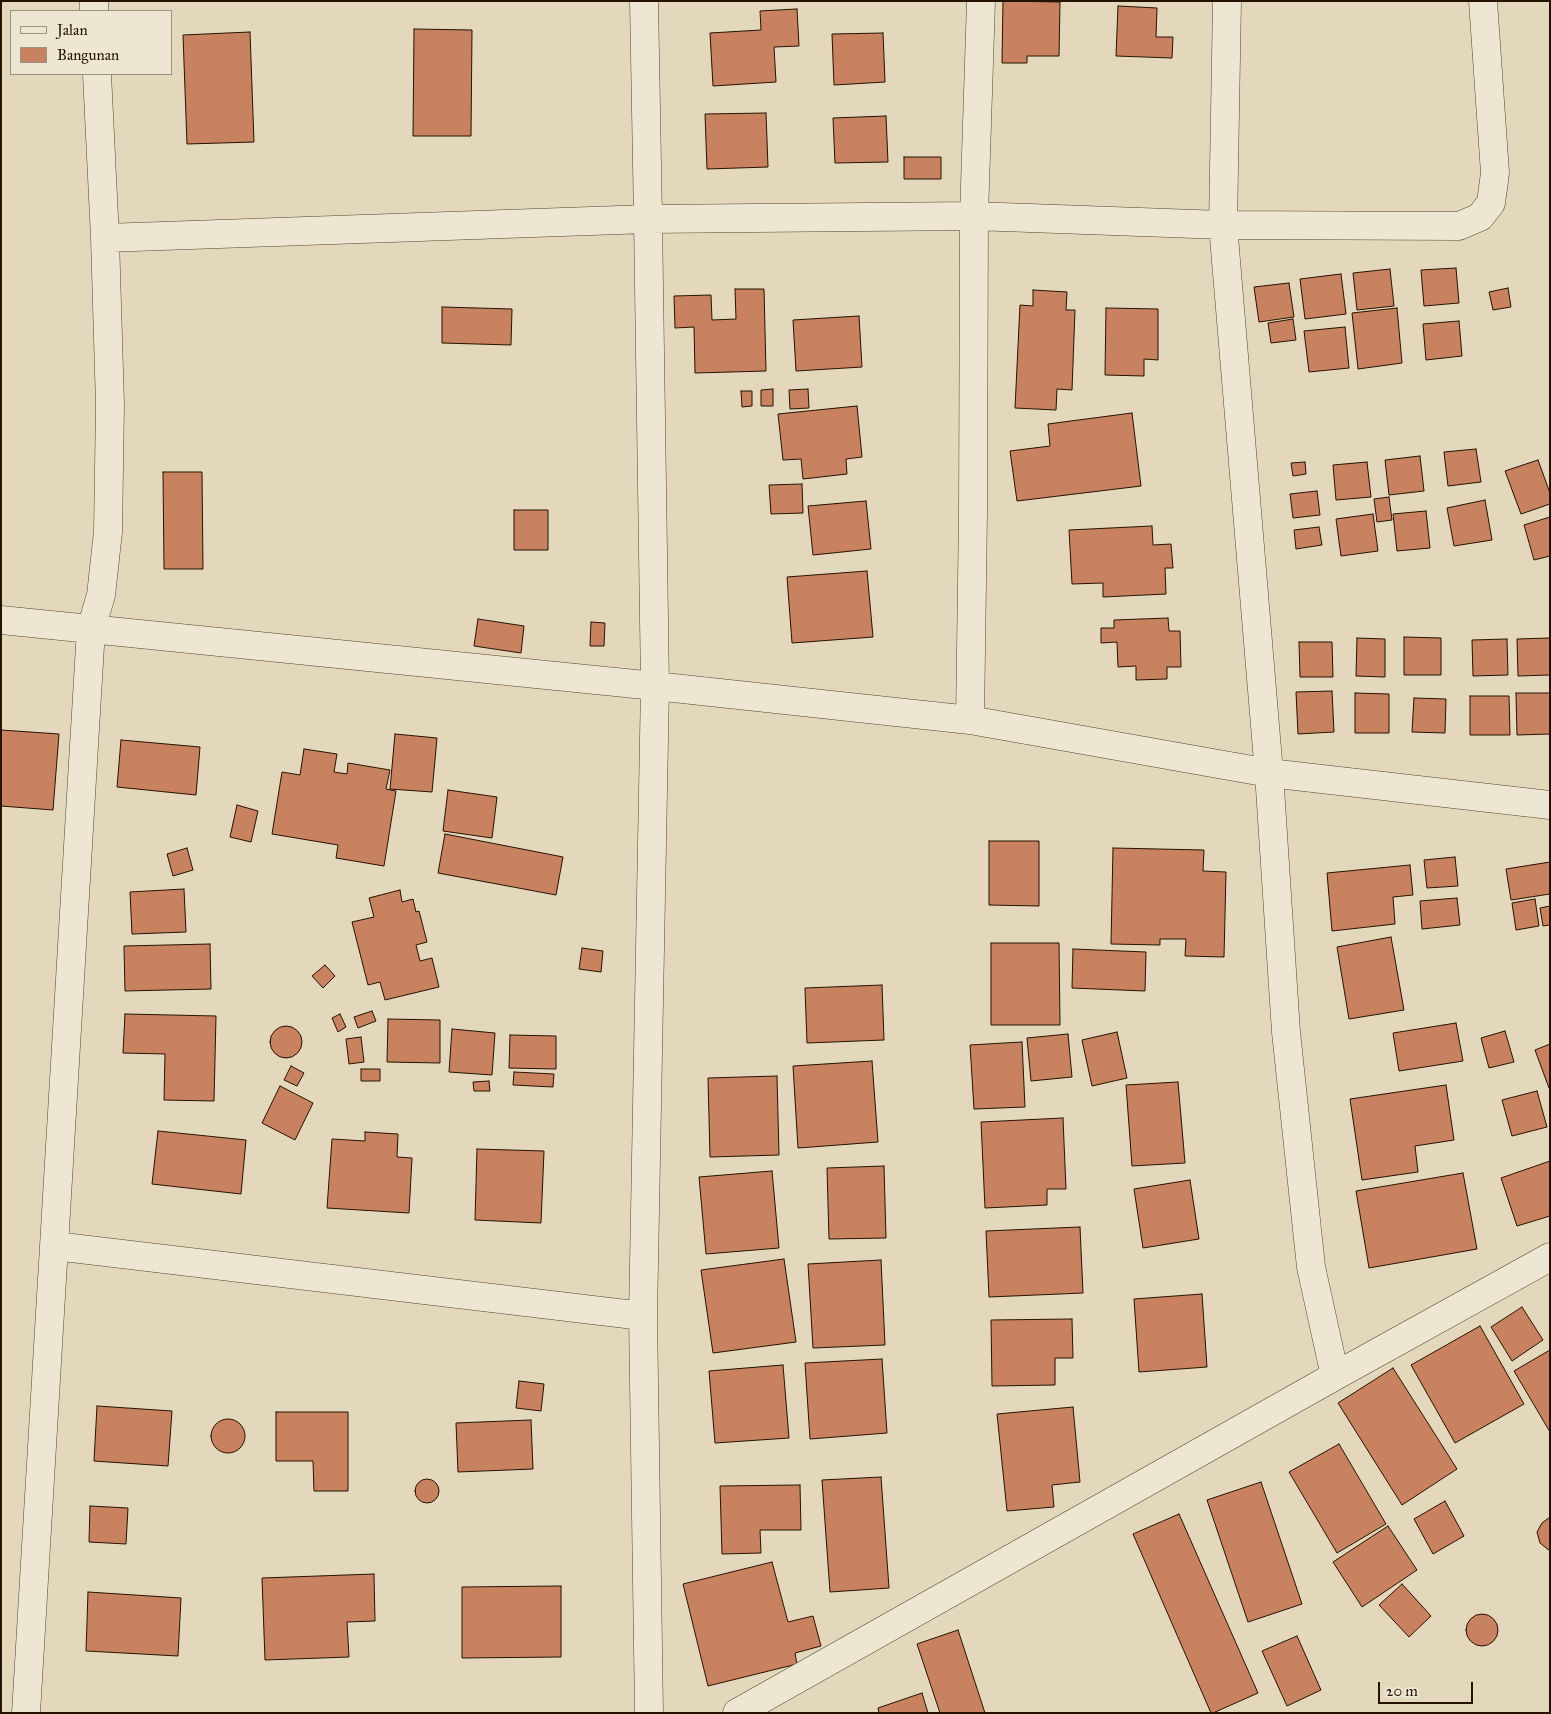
<!DOCTYPE html>
<style>
body{margin:0}
#map{position:relative;width:1551px;height:1714px;overflow:hidden;background:#e3d8bb;font-family:"IM FELL Great Primer",serif}
canvas{display:block}
.frame{position:absolute;inset:0;border:2px solid #251201;pointer-events:none}
.legend{position:absolute;left:10px;top:10px;width:162px;height:65px;box-sizing:border-box;background:#ede6d3;border:1px solid #9d917f;margin:0;padding:6px 9px;list-style:none;font-size:15px;color:#251201}
.legend li{display:flex;align-items:center;gap:10px;height:25px}
.legend b{width:25px;border:1px solid #9d917f}
.scale{position:absolute;left:1378px;top:1682px;width:95px;height:22px;box-sizing:border-box;border:2px solid #251201;border-top:0;padding-left:6px;font-size:15px;line-height:18px;white-space:nowrap;color:#251201;-webkit-text-stroke:4px #ede6d3;paint-order:stroke}
</style>
<div id="map">
<canvas width="1551" height="1714"></canvas>
<div class="frame"></div>
<ul class="legend">
<li><b style="height:6px;background:#ede6d3"></b>Jalan</li>
<li><b style="height:14px;background:#c8825f"></b>Bangunan</li>
</ul>
<div class="scale">20 m</div>
</div>
<script>
const ctx = document.querySelector('canvas').getContext('2d');
ctx.lineJoin = 'round';
function fill(path, color) { ctx.fillStyle = color; ctx.fill(path, 'evenodd'); }
const poly = rows => new Path2D(rows.map(r => 'M' + r).join(''));
function strokePath(path, color, width, dash) { ctx.strokeStyle = color; ctx.lineWidth = width; ctx.lineCap = dash ? 'butt' : 'round'; ctx.setLineDash(dash || []); ctx.stroke(path); }
const building = poly([
 [1003,1,1060,2,1059,56,1027,56,1027,63,1002,63,1003,1],
 [1118,6,1157,8,1156,37,1173,37,1172,58,1116,56,1118,6],
 [797,9,799,46,774,47,776,82,713,86,710,33,761,30,760,11,797,9],
 [414,29,472,30,471,136,413,136,414,29],
 [250,32,254,142,187,144,183,35,250,32],
 [883,33,885,82,834,85,832,34,883,33],
 [766,113,768,167,707,169,705,114,766,113],
 [886,116,888,162,835,163,833,118,886,116],
 [904,157,941,157,941,179,904,179,904,157],
 [1456,268,1459,303,1424,306,1421,270,1456,268],
 [1390,269,1394,306,1357,310,1353,273,1390,269],
 [1341,274,1346,314,1305,319,1300,279,1341,274],
 [1289,283,1294,317,1259,322,1254,287,1289,283],
 [1508,288,1511,307,1493,310,1489,292,1508,288],
 [735,289,764,289,766,371,695,373,694,327,675,328,674,296,711,295,712,320,736,319,735,289],
 [1033,290,1067,292,1066,310,1075,310,1072,390,1057,389,1056,410,1015,408,1020,305,1033,306,1033,290],
 [442,307,512,309,511,345,442,343,442,307],
 [1106,308,1158,309,1158,360,1144,359,1144,376,1105,375,1106,308],
 [1397,308,1402,363,1358,369,1352,313,1397,308],
 [859,316,862,367,796,371,793,320,859,316],
 [1293,319,1296,340,1271,343,1268,323,1293,319],
 [1459,321,1462,356,1426,360,1423,324,1459,321],
 [1345,327,1349,368,1309,372,1304,331,1345,327],
 [773,389,773,406,761,406,761,390,773,389],
 [808,389,809,408,790,409,789,390,808,389],
 [741,391,752,391,752,406,742,407,741,391],
 [857,406,862,457,846,459,847,474,803,479,801,459,783,460,778,414,857,406],
 [1132,413,1141,486,1017,501,1010,451,1050,446,1048,424,1132,413],
 [1476,449,1481,482,1448,486,1444,452,1476,449],
 [1420,456,1424,491,1389,495,1385,460,1420,456],
 [1538,460,1550,493,1550,504,1521,514,1505,471,1538,460],
 [1305,462,1306,474,1293,476,1291,463,1305,462],
 [1367,462,1371,497,1336,500,1333,465,1367,462],
 [163,472,202,472,203,569,164,569,163,472],
 [802,484,803,513,771,514,769,485,802,484],
 [1317,491,1320,515,1293,518,1290,494,1317,491],
 [1389,497,1392,520,1377,522,1374,499,1389,497],
 [1485,500,1492,540,1454,546,1447,508,1485,500],
 [866,501,871,549,813,555,808,506,866,501],
 [514,510,548,510,548,550,514,550,514,510],
 [1426,511,1430,548,1397,551,1393,514,1426,511],
 [1373,514,1378,551,1341,556,1336,519,1373,514],
 [1550,517,1550,556,1534,560,1524,525,1550,517],
 [1152,526,1153,545,1171,544,1173,568,1165,568,1166,594,1103,597,1103,583,1072,584,1069,530,1152,526],
 [1319,527,1322,545,1296,549,1294,530,1319,527],
 [867,571,873,637,792,643,787,577,867,571],
 [1168,618,1169,631,1180,631,1181,667,1167,667,1167,679,1136,680,1136,666,1118,667,1117,642,1101,643,1101,628,1114,628,1114,620,1168,618],
 [478,619,524,626,521,653,474,646,478,619],
 [591,622,605,623,604,646,590,646,591,622],
 [1404,637,1441,638,1441,675,1404,675,1404,637],
 [1357,638,1385,639,1385,677,1356,676,1357,638],
 [1550,638,1550,675,1518,676,1517,639,1550,638],
 [1507,639,1508,675,1473,676,1472,640,1507,639],
 [1299,642,1332,642,1333,677,1300,677,1299,642],
 [1332,691,1334,732,1298,734,1296,692,1332,691],
 [1355,693,1389,694,1389,733,1355,733,1355,693],
 [1516,693,1550,693,1550,734,1517,735,1516,693],
 [1470,696,1509,696,1510,735,1470,735,1470,696],
 [1414,698,1446,699,1445,733,1412,732,1414,698],
 [1,730,59,734,53,810,1,806,1,730],
 [395,734,437,738,432,792,390,789,395,734],
 [121,740,200,747,196,795,117,787,121,740],
 [304,749,337,754,334,772,347,774,348,763,390,770,386,789,396,791,384,866,336,858,338,845,272,834,282,772,300,775,304,749],
 [448,790,497,797,492,838,443,831,448,790],
 [237,805,258,811,251,842,230,837,237,805],
 [445,834,563,857,556,895,438,873,445,834],
 [989,841,1039,841,1039,906,989,905,989,841],
 [187,848,193,870,173,876,167,854,187,848],
 [1113,848,1204,850,1203,871,1226,872,1224,957,1185,956,1186,939,1160,939,1160,945,1111,944,1113,848],
 [1455,857,1458,886,1427,888,1424,860,1455,857],
 [1550,862,1550,894,1511,900,1506,869,1550,862],
 [1410,865,1413,895,1393,897,1395,924,1332,931,1327,873,1410,865],
 [184,889,186,932,132,934,130,892,184,889],
 [400,890,402,902,413,899,416,912,419,911,427,942,416,945,420,961,432,958,439,987,385,1000,380,982,368,985,352,922,374,917,369,898,400,890],
 [1457,898,1460,925,1422,929,1420,901,1457,898],
 [1535,899,1539,926,1516,930,1512,903,1535,899],
 [1550,906,1550,925,1543,926,1540,908,1550,906],
 [1391,937,1404,1010,1349,1019,1337,947,1391,937],
 [991,943,1059,943,1060,1025,991,1025,991,943],
 [210,944,211,989,125,991,124,946,210,944],
 [582,948,603,951,601,972,579,969,582,948],
 [1073,949,1146,952,1145,991,1072,988,1073,949],
 [325,965,335,976,323,988,312,976,325,965],
 [882,985,884,1040,807,1043,805,988,882,985],
 [372,1011,376,1021,358,1028,354,1017,372,1011],
 [125,1014,216,1016,214,1101,164,1100,165,1054,123,1053,125,1014],
 [340,1014,346,1027,338,1032,332,1018,340,1014],
 [388,1019,440,1020,440,1063,387,1062,388,1019],
 [1456,1023,1463,1061,1399,1071,1393,1033,1456,1023],
 '270 1042a16 16 0 1 1 32 0a16 16 0 1 1-32 0Z',
 [452,1029,495,1033,492,1075,449,1072,452,1029],
 [1505,1031,1514,1062,1489,1068,1481,1038,1505,1031],
 [1117,1032,1127,1078,1092,1086,1082,1040,1117,1032],
 [1068,1034,1072,1077,1031,1081,1027,1038,1068,1034],
 [510,1035,556,1036,556,1069,509,1068,510,1035],
 [361,1037,364,1062,349,1064,346,1039,361,1037],
 [1022,1042,1025,1107,974,1109,970,1045,1022,1042],
 [1550,1044,1550,1088,1549,1088,1535,1050,1550,1044],
 [872,1061,878,1142,798,1148,793,1066,872,1061],
 [291,1066,304,1073,297,1086,284,1080,291,1066],
 [361,1069,380,1069,380,1081,361,1081,361,1069],
 [514,1072,554,1074,553,1087,513,1085,514,1072],
 [777,1076,779,1155,710,1157,708,1078,777,1076],
 [489,1081,490,1091,474,1091,473,1082,489,1081],
 [1178,1082,1185,1163,1132,1166,1126,1085,1178,1082],
 [1446,1085,1454,1140,1415,1146,1418,1172,1362,1180,1350,1099,1446,1085],
 [280,1086,313,1103,295,1140,262,1123,280,1086],
 [1537,1091,1547,1127,1512,1136,1502,1100,1537,1091],
 [1063,1118,1066,1189,1047,1189,1047,1205,985,1208,981,1122,1063,1118],
 [158,1131,246,1140,241,1194,152,1184,158,1131],
 [365,1132,398,1134,397,1157,412,1158,409,1213,327,1208,332,1139,365,1141,365,1132],
 [477,1149,544,1151,541,1223,475,1220,477,1149],
 [1550,1161,1550,1216,1517,1226,1501,1178,1550,1161],
 [884,1166,886,1238,829,1239,827,1168,884,1166],
 [772,1171,779,1248,706,1254,699,1177,772,1171],
 [1463,1173,1477,1249,1369,1268,1356,1191,1463,1173],
 [1190,1180,1199,1239,1143,1248,1134,1189,1190,1180],
 [1080,1227,1083,1293,989,1297,986,1231,1080,1227],
 [784,1259,796,1342,713,1353,701,1270,784,1259],
 [881,1260,885,1345,813,1348,808,1264,881,1260],
 [1202,1294,1207,1367,1139,1372,1134,1299,1202,1294],
 [1522,1307,1543,1340,1512,1361,1491,1327,1522,1307],
 [1072,1319,1073,1358,1055,1358,1055,1385,992,1386,991,1320,1072,1319],
 [1480,1326,1524,1404,1455,1443,1411,1365,1480,1326],
 [1550,1350,1550,1432,1514,1371,1550,1350],
 [882,1359,887,1433,810,1439,805,1363,882,1359],
 [783,1365,789,1438,715,1443,709,1371,783,1365],
 [1393,1368,1457,1469,1402,1505,1338,1403,1393,1368],
 [519,1381,544,1384,541,1411,516,1408,519,1381],
 [97,1406,172,1411,168,1466,94,1461,97,1406],
 [1073,1407,1080,1482,1052,1485,1054,1507,1007,1511,997,1414,1073,1407],
 [276,1412,348,1412,348,1491,314,1491,313,1461,276,1461,276,1412],
 '211 1436a17 17 0 1 1 34 0a17 17 0 1 1-34 0Z',
 [531,1420,533,1469,458,1472,456,1423,531,1420],
 [1339,1444,1386,1524,1337,1553,1289,1472,1339,1444],
 [881,1477,889,1588,830,1592,822,1480,881,1477],
 '415 1491a12 12 0 1 1 24 0a12 12 0 1 1-24 0Z',
 [1261,1482,1302,1604,1248,1622,1207,1500,1261,1482],
 [800,1485,801,1530,760,1530,761,1553,722,1554,720,1486,800,1485],
 [1445,1501,1464,1536,1433,1554,1414,1519,1445,1501],
 [90,1506,128,1508,126,1544,89,1542,90,1506],
 [1179,1514,1258,1693,1213,1713,1211,1713,1133,1534,1179,1514],
 [1550,1517,1550,1551,1540,1543,1537,1532,1542,1523,1550,1517],
 [1388,1526,1417,1570,1362,1607,1333,1562,1388,1526],
 [772,1562,788,1622,813,1616,821,1646,795,1653,797,1664,708,1686,683,1584,772,1562],
 [374,1574,375,1621,347,1622,349,1657,265,1660,262,1578,374,1574],
 [1402,1584,1431,1616,1409,1637,1379,1605,1402,1584],
 [561,1586,561,1657,462,1658,462,1587,561,1586],
 [88,1592,181,1598,178,1656,86,1651,88,1592],
 '1466 1630a16 16 0 1 1 32 0a16 16 0 1 1-32 0Z',
 [958,1630,985,1713,940,1713,917,1644,958,1630],
 [1297,1636,1321,1690,1287,1706,1262,1651,1297,1636],
 [922,1693,928,1713,879,1713,878,1708,922,1693]
]);
fill(building, '#c8825f');
strokePath(building, '#251201', 1);
const minor = poly([
 [94,1,94,11],
 [644,1,648,219,655,686,643,1316,649,1713],
 [1227,1,1223,225,1269,773,1286,1032,1311,1267,1335,1376],
 [105,238,648,219,974,216,1223,225,1459,226,1480,217,1491,203,1495,173,1483,1],
 [1,620,655,686,970,720,1269,773,1550,805],
 [970,720,973,513,974,216,981,1],
 [55,1246,643,1316],
 [26,1713,91,629,101,595,108,532,110,405,105,238,97,74],
 [737,1713,1335,1376,1550,1257]
]);
strokePath(minor, '#544430', 29);
strokePath(minor, '#ede6d3', 28);
</script>
